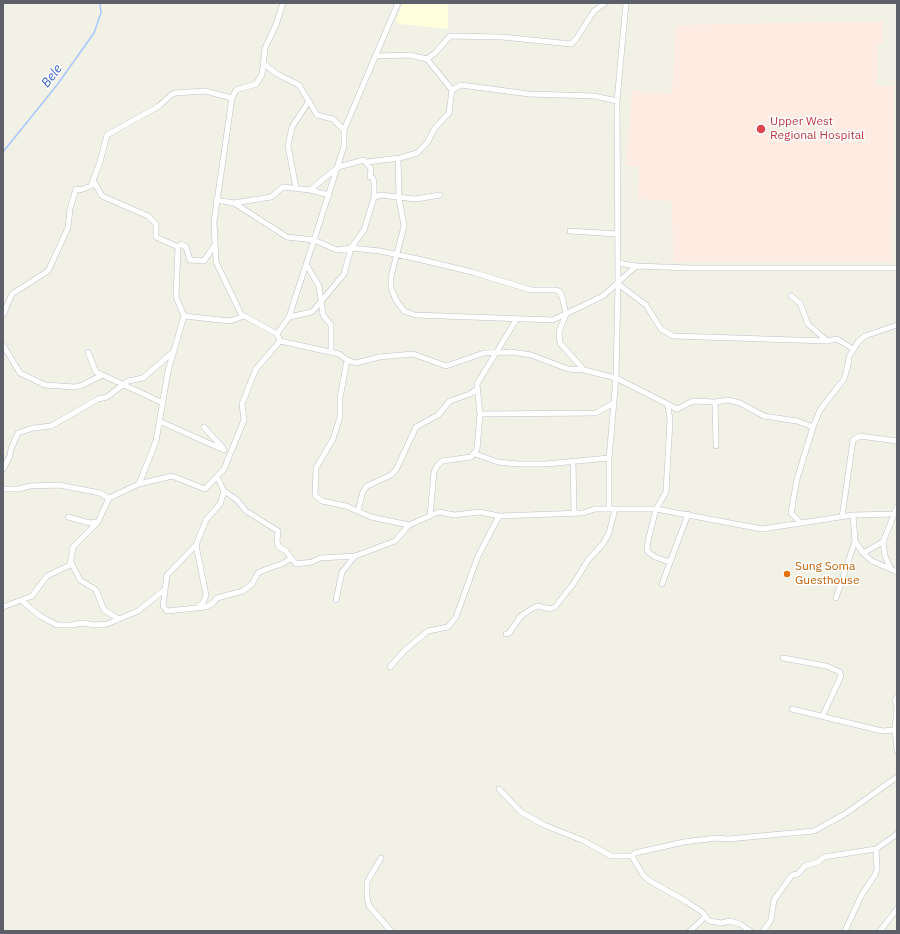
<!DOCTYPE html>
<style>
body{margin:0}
#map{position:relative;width:900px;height:934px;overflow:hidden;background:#f1f1e6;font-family:"IBM Plex Sans",sans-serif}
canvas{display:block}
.frame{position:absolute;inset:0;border:4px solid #5d6068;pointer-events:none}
</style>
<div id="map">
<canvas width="900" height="934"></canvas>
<div class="frame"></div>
</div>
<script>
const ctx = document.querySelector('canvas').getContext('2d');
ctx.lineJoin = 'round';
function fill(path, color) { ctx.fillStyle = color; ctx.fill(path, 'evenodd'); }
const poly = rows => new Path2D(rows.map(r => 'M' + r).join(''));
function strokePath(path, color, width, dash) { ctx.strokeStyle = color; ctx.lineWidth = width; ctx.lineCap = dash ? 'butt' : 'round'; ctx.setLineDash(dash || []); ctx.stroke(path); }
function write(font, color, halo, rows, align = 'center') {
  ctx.font = font + ' "IBM Plex Sans",sans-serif'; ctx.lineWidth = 3; ctx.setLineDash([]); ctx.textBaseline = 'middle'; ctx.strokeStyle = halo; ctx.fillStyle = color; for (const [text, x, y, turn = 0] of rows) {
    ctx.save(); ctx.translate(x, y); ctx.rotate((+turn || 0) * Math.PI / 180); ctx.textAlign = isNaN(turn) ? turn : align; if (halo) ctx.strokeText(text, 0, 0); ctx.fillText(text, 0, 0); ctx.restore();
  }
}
fill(poly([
 [403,3,448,3,448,29,399,24,396,21]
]), '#ffd');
fill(poly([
 [883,21,883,41,877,48,877,86,894,86,892,262,673,262,672,201,638,199,639,167,626,165,632,91,672,93,676,25]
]), '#feebe2');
strokePath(poly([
 [3,152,57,85,94,33,101,13,100,3]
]), '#a8c6ff', 1.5);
const minor = poly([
 [376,56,410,55,427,59,435,53,450,36,502,37,571,44,576,39,594,11,605,3],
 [263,63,277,74,299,85,317,115,333,119,344,130],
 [452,90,461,85,529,94,594,96,617,101],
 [398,158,399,198,404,226,391,277,391,288,396,300,404,311,415,315,553,320,603,296,636,266],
 [367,162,400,158,417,153,427,143,435,128,449,113,452,90,427,59],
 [93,180,102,196,148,216,156,224,156,237,178,247],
 [296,188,288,146,292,127,309,101],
 [310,190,338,167,364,160,371,169,370,177,373,178,374,183,374,198],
 [216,200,234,203,271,197,283,187,310,190,329,195],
 [234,203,287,237,314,240,337,250,351,248,380,251,418,259,472,272,531,290,556,290,560,292,563,300,566,314,559,332,560,343,584,370],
 [570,231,617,234],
 [214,246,204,261,190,260,186,247,181,244,178,247,176,297,184,316,230,321,244,316],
 [618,263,636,266,691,268,897,268],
 [306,264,319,286,323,315,331,325,331,352],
 [618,284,646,305,661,329,673,336,827,341,837,339,853,349],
 [791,296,800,303,808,324,827,341],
 [3,315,12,294,48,271,68,228,70,209,76,189,80,190,91,186,100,162,107,135,159,106,171,95,175,93,205,91,232,98],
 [289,317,312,312,344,274,351,248,364,230,374,198,380,195,416,199,440,195],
 [277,334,289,317,314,240,344,146,344,130,398,3],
 [280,341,339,354,347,360,356,363,379,357,413,354,446,366,484,353,512,352,531,355,568,369,584,370,616,378,677,409,693,401,715,402,728,400,740,403,764,416,797,421,813,427,820,410,844,379,848,365,849,357,858,342,865,336,897,325],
 [280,341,277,334,241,314,216,262,214,222,232,98,236,90,256,84,262,75,265,48,276,25,283,3],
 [3,345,20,373,45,385,75,387,83,385,102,375],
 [88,352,96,372,163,403],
 [347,360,340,398,340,417,333,439,316,468,315,495,322,501,346,506,371,517,409,525],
 [715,402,716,446],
 [668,406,670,420,666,492,656,509,648,541,647,551,655,557,670,562],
 [480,414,596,413,614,403],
 [159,421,224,450],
 [204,427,223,448],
 [475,454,498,462,518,464,546,464,609,458],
 [573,461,574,513],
 [3,469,10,456,11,449,18,433,33,428,51,426,98,399,107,397,128,381,143,378,174,351],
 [217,477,224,491,237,500,246,511,278,531,277,542,279,547,286,551,296,564,291,558,284,563,267,569,258,573,252,584,243,591,217,598,213,603,206,607,167,611,163,606,167,575,196,545,206,520,220,504,224,491],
 [139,484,156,441,168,371,184,316],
 [3,489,19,489,30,486,59,485,100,493,109,498,139,484,172,476,205,489,224,469,244,420,242,404,256,369,280,341],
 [609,509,609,458,616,378,618,284,617,101,626,3],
 [358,511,363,491,367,486,391,475,396,470,416,427,438,415,450,401,470,394,477,389],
 [853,515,896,514],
 [430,516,434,472,437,466,442,461,471,457,477,450,480,414,477,384,516,320],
 [68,517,90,523,98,522],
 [842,517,853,440,860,436,897,441],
 [801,523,791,513,797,479,813,427],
 [883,542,885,556,891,569],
 [196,545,206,595,203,603,198,607],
 [863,553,883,542,897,507],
 [71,562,80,580,96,590,104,610,119,619],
 [296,564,312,562,320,558,355,556,366,552,395,541,409,525,439,512,454,515,480,512,499,516,583,513,595,509,656,509,762,529,853,515,855,541,863,553,872,561,897,572],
 [662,584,688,514],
 [836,598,855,541],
 [336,600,342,572,355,556],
 [22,601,40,616,57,625,72,625,82,623,95,625,107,624,138,611,164,590],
 [3,607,32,596,47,576,70,565,73,547,98,522,109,498],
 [506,634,509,633,521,616,533,608,538,606,550,609,555,607,574,583,588,560,603,544,609,533,615,509],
 [783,658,826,666,840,672,841,676,823,715],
 [390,667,405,650,428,631,448,627,456,617,478,556,499,516],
 [897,696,895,701,897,705],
 [897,705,895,730,897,750],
 [792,709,882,731,895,730],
 [499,789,521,812,544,825,584,841,611,856,632,856,635,853,684,842,716,838,728,839,814,831,845,814,897,777],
 [632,856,643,875,650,881,687,902,702,912,709,921,722,923,730,921,740,924,750,931],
 [381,858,367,882,367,897,369,906,391,931],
 [690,931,705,917],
 [763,931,771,920,774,900,792,875,798,874,805,866,818,862,824,857,876,849,897,834],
 [845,931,861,896,875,875,877,869,876,849],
 [880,931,897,909]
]);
strokePath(minor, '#bfc1c8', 6);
strokePath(minor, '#fff', 5);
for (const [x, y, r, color] of [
 [761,129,5,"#e0444e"],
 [787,574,4,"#e8710a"]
]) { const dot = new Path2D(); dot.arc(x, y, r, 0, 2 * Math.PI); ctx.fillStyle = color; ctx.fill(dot); strokePath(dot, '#fff', 1.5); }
write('12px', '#be3a42', '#fff', [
 ["Upper West",770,122],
 ["Regional Hospital",770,136]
], 'left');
write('12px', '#c56008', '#fff', [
 ["Sung Soma",795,567],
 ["Guesthouse",795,581]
], 'left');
write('italic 13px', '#3c64d1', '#fff', [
 ["Bele",52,76,-53]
]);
</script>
